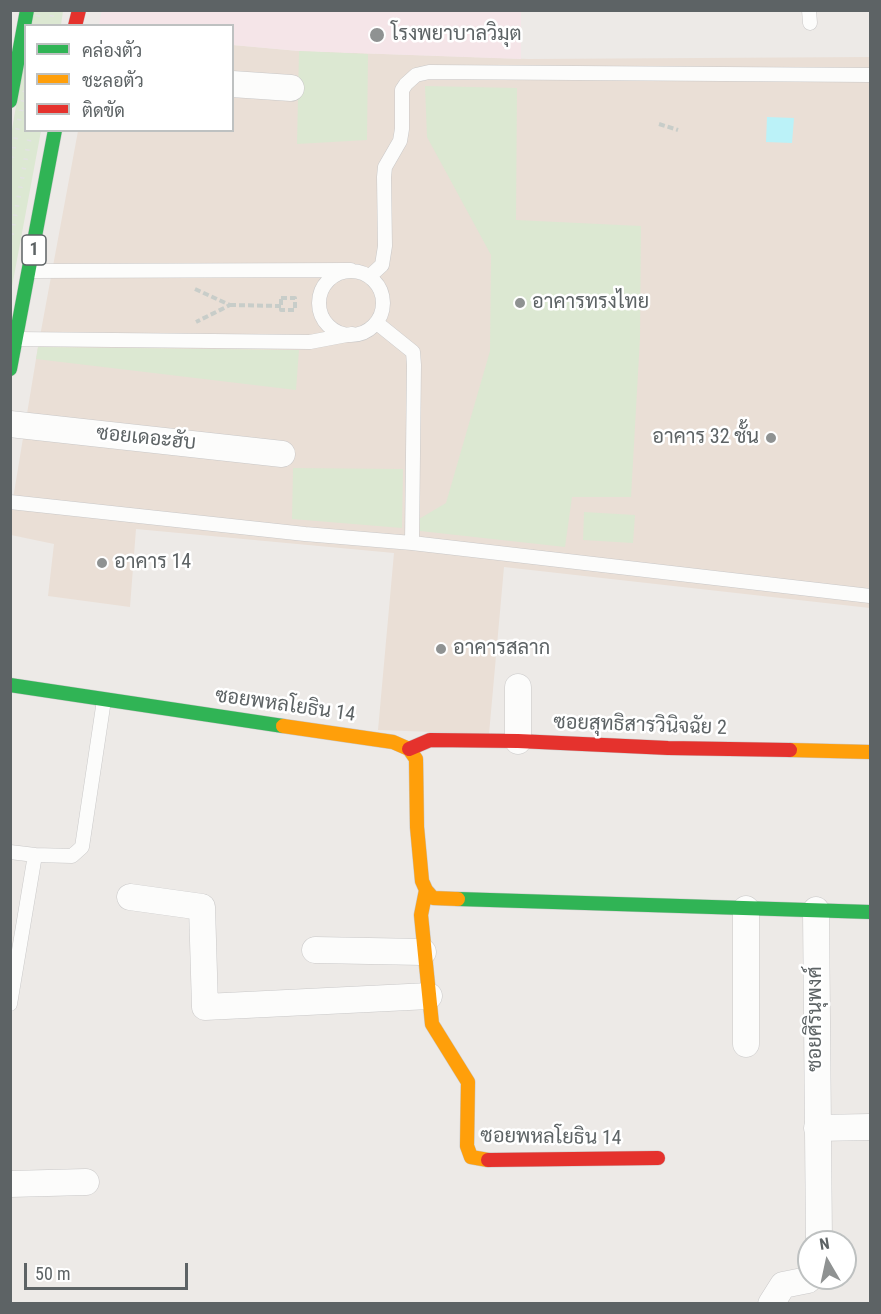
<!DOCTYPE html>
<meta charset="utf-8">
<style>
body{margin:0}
#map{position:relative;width:881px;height:1314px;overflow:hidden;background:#edeae7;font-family:"Roboto Condensed",Sarabun,sans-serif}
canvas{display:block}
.frame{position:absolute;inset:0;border:12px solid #5d6365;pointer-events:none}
.legend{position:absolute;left:24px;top:24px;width:210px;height:108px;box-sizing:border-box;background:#fff;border:2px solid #bec1c1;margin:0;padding:8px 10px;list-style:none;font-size:18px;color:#5d6365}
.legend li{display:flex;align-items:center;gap:12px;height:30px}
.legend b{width:30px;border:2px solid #bec1c1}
.north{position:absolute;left:797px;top:1230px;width:60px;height:60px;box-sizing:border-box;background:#fff;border:2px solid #bec1c1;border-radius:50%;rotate:351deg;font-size:16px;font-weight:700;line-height:24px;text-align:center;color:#5d6365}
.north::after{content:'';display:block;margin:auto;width:21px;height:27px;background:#8f9292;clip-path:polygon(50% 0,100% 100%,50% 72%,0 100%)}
.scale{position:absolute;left:24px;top:1263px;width:164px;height:27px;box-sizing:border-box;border:3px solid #5d6365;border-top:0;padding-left:8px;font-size:18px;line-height:21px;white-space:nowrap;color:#5d6365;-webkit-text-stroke:4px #fff;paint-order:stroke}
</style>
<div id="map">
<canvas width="881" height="1314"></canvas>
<div class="frame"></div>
<ul class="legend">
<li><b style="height:8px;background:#30b455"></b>คล่องตัว</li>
<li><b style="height:8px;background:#ff9f0a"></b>ชะลอตัว</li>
<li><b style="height:8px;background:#e5322d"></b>ติดขัด</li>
</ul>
<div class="north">N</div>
<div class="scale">50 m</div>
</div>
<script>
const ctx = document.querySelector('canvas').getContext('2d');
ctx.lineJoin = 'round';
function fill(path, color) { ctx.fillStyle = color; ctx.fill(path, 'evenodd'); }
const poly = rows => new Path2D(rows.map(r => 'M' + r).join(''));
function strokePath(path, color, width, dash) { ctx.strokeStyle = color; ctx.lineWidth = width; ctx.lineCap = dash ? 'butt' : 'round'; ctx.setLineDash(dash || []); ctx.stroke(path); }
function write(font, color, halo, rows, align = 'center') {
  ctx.font = font + ' "Roboto Condensed",Sarabun,sans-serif'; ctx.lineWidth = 5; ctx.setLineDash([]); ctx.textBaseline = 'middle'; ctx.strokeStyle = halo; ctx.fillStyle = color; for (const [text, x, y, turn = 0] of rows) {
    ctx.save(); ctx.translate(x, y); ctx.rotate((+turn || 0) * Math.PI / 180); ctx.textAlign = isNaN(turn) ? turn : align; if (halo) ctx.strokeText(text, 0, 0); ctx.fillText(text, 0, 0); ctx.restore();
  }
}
fill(poly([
 [233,45,299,51,529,59,870,57,870,608,504,567,489,734,378,730,394,553,136,529,130,607,48,596,54,544,11,535,11,511,38,347,78,131,232,130]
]), '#eadfd6');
fill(poly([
 [102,10,521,11,521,59,299,51,233,45,232,26,99,25]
]), '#f5e5e8');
fill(poly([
 [34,11,63,11,61,25,31,26],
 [299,51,368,54,367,140,297,144],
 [25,54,26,130,41,131,11,292,11,135],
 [425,86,517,88,516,220,641,226,640,338,631,497,572,497,565,547,420,531,419,519,446,503,490,351,491,255,427,137],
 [38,347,299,350,296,390,36,359],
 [293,468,403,469,402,528,292,519],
 [584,512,635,515,633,543,583,540]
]), '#dce8d2');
fill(poly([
 [767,117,794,118,792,143,766,142]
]), '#bbf2f8');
const lane = poly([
 [809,10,810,23],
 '319 303a32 32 0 1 1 64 0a32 32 0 1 1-64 0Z',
 [30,271,351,270],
 [370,276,382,265,385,246,384,177,385,167,400,141,402,129,402,90,406,84,416,75,429,72,870,75],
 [377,323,413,352,414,365,412,543],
 [16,339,310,342,352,334],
 [10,502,305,534,412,543,870,596],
 [10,852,35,855,10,1004],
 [35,855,72,856,82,847,104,700]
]);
const street = poly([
 [232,84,291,88],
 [10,424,282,454],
 [518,741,518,687],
 [130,897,202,907,205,1007,429,996],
 [816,910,819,1242],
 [315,950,423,952],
 [746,1044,746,909],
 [817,1128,870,1127],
 [10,1184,86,1182],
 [771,1304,783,1285,808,1280,810,1278]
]);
const fast = poly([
 [10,101,27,10],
 [10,369,55,130],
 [10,685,283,726],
 [458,899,870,912]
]);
const slow = poly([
 [283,726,393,742,409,749,416,759,417,827,422,881,426,890,433,898,458,899],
 [790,750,870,752],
 [426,890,421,915,432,1024,468,1082,467,1146,471,1157,488,1160]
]);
const jam = poly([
 [75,26,79,10],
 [409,749,430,740,518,741,668,748,790,750],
 [488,1160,658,1158]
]);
strokePath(lane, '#c9c8c8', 15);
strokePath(street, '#c9c8c8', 27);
strokePath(fast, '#c9c8c8', 15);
strokePath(slow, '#c9c8c8', 15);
strokePath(jam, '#c9c8c8', 15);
strokePath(poly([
 [659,124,678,130],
 [195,289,230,305,196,322],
 [281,298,295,298,295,310,281,310,281,298],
 [230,305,281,306]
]), '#c8cdc9', 4, [6, 3]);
strokePath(lane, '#fcfcfb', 14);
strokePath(street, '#fcfcfb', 26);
strokePath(fast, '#30b455', 14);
strokePath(slow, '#ff9f0a', 14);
strokePath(jam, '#e5322d', 14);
strokePath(poly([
 [36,26,39,10],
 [50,26,53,10],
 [10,167,26,85],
 [10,244,31,130]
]), '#e2e2e2', 4.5, [1.5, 8]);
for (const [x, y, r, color] of [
 [377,35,8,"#8f9292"],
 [520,303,6,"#8f9292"],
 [771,438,6,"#8f9292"],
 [102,563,6,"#8f9292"],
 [441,649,6,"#8f9292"]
]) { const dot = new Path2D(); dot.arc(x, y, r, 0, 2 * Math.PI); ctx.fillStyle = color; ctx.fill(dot); strokePath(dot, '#fff', 2); }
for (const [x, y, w] of [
 [34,250,24]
]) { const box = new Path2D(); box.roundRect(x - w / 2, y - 15, w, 30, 4.5); ctx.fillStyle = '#fff'; ctx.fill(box); strokePath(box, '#5d6365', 1.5); }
write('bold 18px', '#5d6365', null, [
 ["1",34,250]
]);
write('20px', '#5d6365', '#fff', [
 ["โรงพยาบาลวิมุต",391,35],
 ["อาคารทรงไทย",532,303],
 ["อาคาร 32 ชั้น",759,438,"right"],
 ["อาคาร 14",114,563],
 ["อาคารสลาก",453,649]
], 'left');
write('20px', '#5d6365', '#fff', [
 ["ซอยเดอะฮับ",146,439,6],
 ["ซอยพหลโยธิน 14",285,706,8],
 ["ซอยสุทธิสารวินิจฉัย 2",640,726,2],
 ["ซอยศิรินุพงศ์",816,1019,-90],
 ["ซอยพหลโยธิน 14",551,1138,1]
]);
</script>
